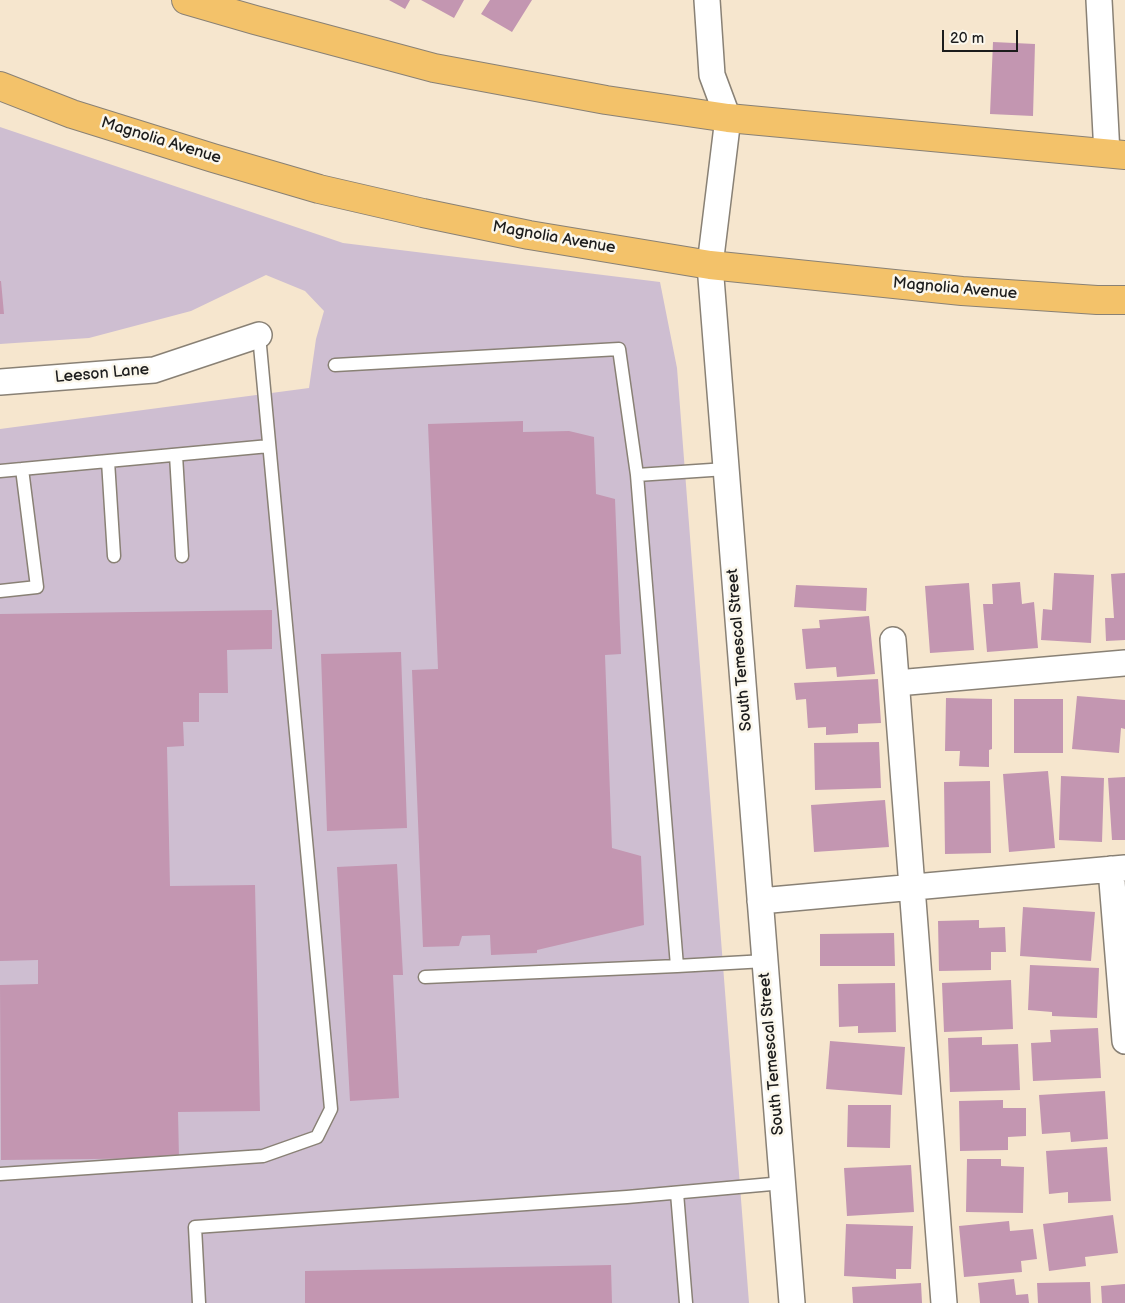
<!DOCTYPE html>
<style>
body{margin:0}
#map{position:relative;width:1125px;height:1303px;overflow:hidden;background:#f6e6ce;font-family:"Balsamiq Sans",sans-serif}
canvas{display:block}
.scale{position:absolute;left:942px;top:30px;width:76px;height:22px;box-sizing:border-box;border:2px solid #1c1c1c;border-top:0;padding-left:6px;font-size:15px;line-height:18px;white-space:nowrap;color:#1c1c1c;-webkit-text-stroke:4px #fbf7ec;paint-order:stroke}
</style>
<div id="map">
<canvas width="1125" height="1303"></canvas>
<div class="scale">20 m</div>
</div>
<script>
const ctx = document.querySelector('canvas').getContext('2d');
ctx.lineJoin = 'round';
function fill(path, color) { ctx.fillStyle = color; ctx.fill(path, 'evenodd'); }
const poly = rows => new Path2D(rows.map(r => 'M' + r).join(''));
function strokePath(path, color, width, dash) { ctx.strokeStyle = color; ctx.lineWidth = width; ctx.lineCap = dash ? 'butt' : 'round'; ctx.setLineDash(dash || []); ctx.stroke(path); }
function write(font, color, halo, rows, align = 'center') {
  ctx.font = font + ' "Balsamiq Sans",sans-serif'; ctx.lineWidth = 5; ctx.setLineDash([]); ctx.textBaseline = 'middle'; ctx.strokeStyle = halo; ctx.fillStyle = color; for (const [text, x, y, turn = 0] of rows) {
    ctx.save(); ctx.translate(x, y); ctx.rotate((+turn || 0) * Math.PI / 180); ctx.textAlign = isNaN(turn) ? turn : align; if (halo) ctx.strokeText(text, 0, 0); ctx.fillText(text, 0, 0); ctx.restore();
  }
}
fill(poly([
 [0,127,343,243,660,282,677,368,749,1303,0,1303,0,429,309,388,316,339,324,311,305,291,266,275,191,311,89,338,0,344]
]), '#cebed1');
fill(poly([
 [389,0,410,0,405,9],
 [421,0,464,0,454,18],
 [490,0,532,0,512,32,481,14],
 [993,42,1035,44,1033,116,990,114],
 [0,281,1,281,4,314,0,314],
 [523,421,523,432,569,431,594,437,596,494,615,499,621,654,605,655,612,848,641,856,644,925,537,950,537,953,491,955,490,935,462,936,459,946,423,947,412,670,438,669,428,424],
 [1054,573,1094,575,1091,643,1041,640,1043,609,1052,610],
 [1125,573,1125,640,1106,641,1105,618,1114,618,1111,574],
 [1020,582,1022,604,1034,602,1038,648,987,652,983,604,993,604,992,584],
 [969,583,974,650,930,653,925,586],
 [796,585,867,588,866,611,794,607],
 [272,610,272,649,227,650,228,693,199,693,199,722,183,722,184,746,167,747,170,886,255,885,260,1111,178,1112,179,1158,1,1160,0,985,38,984,38,960,0,961,0,614],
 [869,616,875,674,837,677,836,667,806,669,802,629,820,628,819,620],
 [401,652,407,828,327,831,321,654],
 [878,679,881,723,858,724,858,733,826,735,826,727,808,728,806,699,796,700,794,683],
 [1077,696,1125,700,1125,729,1121,728,1119,753,1072,749],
 [946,698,992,699,992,749,989,750,989,767,959,766,960,751,945,751],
 [1014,699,1063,699,1063,753,1014,753],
 [879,742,881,788,815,790,814,743],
 [1048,771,1055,848,1009,852,1003,774],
 [1061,776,1104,778,1102,842,1059,840],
 [1125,777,1125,840,1112,840,1108,778],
 [990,781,991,853,945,854,944,782],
 [885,800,889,847,814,852,811,805],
 [397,864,403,975,393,975,399,1098,350,1101,337,867],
 [1023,907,1095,912,1091,961,1020,956],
 [979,920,979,928,1005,927,1006,952,991,952,991,970,939,971,938,921],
 [894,933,895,966,820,966,820,934],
 [1030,965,1099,968,1097,1018,1052,1016,1052,1012,1028,1010],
 [1011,980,1013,1029,944,1032,942,983],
 [895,983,896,1032,858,1033,858,1026,839,1027,838,984],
 [1098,1028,1101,1078,1033,1081,1031,1043,1051,1042,1050,1030],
 [982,1037,982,1045,1018,1044,1020,1090,950,1092,948,1038],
 [830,1041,905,1047,902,1095,826,1089],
 [1105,1091,1108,1139,1071,1142,1070,1132,1042,1134,1039,1095],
 [1003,1100,1003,1108,1026,1108,1026,1136,1008,1137,1008,1150,960,1151,959,1101],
 [848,1105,891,1105,890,1148,847,1147],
 [1107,1147,1111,1201,1068,1203,1068,1192,1049,1194,1046,1151],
 [967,1159,1001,1159,1001,1166,1024,1167,1023,1213,966,1212],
 [911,1165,914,1212,847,1216,844,1168],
 [1113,1215,1118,1253,1085,1257,1086,1266,1049,1271,1043,1224],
 [1009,1221,1010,1231,1033,1229,1037,1259,1021,1261,1022,1272,964,1277,959,1226],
 [846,1224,913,1226,911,1269,896,1269,896,1279,844,1276],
 [611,1265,612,1303,305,1303,305,1271],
 [1014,1279,1016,1295,1028,1294,1029,1303,980,1303,978,1283],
 [1090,1282,1091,1303,1038,1303,1037,1283],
 [921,1283,922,1303,853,1303,852,1287],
 [1125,1284,1125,1303,1102,1303,1101,1286]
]), '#c396b1');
const lane = poly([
 [335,365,619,349,637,475,726,469],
 [176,455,182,556],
 [108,461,114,556],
 [0,471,269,446],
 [637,475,677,966,765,961],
 [0,591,37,587,22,469],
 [425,977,677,966],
 [0,1174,263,1156,317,1137,331,1109,259,335],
 [677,1193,686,1303],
 [199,1303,195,1227,627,1197,783,1183]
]);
const street = poly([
 [707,0,712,75,728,118,710,265,792,1303],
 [1099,0,1107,154],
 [0,382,154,370,259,335],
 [893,640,944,1303],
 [897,683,1125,663],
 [1111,869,1125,1041],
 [760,901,1125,868]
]);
const primary = poly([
 [186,0,255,20,434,68,606,100,728,118,1125,155],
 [0,86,72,114,213,158,319,189,423,213,529,235,710,265,962,291,1097,300,1125,300]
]);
strokePath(lane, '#898175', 15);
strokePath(street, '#898175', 28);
strokePath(primary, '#898175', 30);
strokePath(lane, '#fff', 12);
strokePath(street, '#fff', 25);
strokePath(primary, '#f3c26a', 28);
write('16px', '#1c1c1c', '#fbf7ec', [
 ["Magnolia Avenue",161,141,17],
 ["Magnolia Avenue",554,238,10],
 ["Magnolia Avenue",955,289,5],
 ["Leeson Lane",102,374,-5],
 ["South Temescal Street",740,650,-95],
 ["South Temescal Street",772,1054,-95]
]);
</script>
